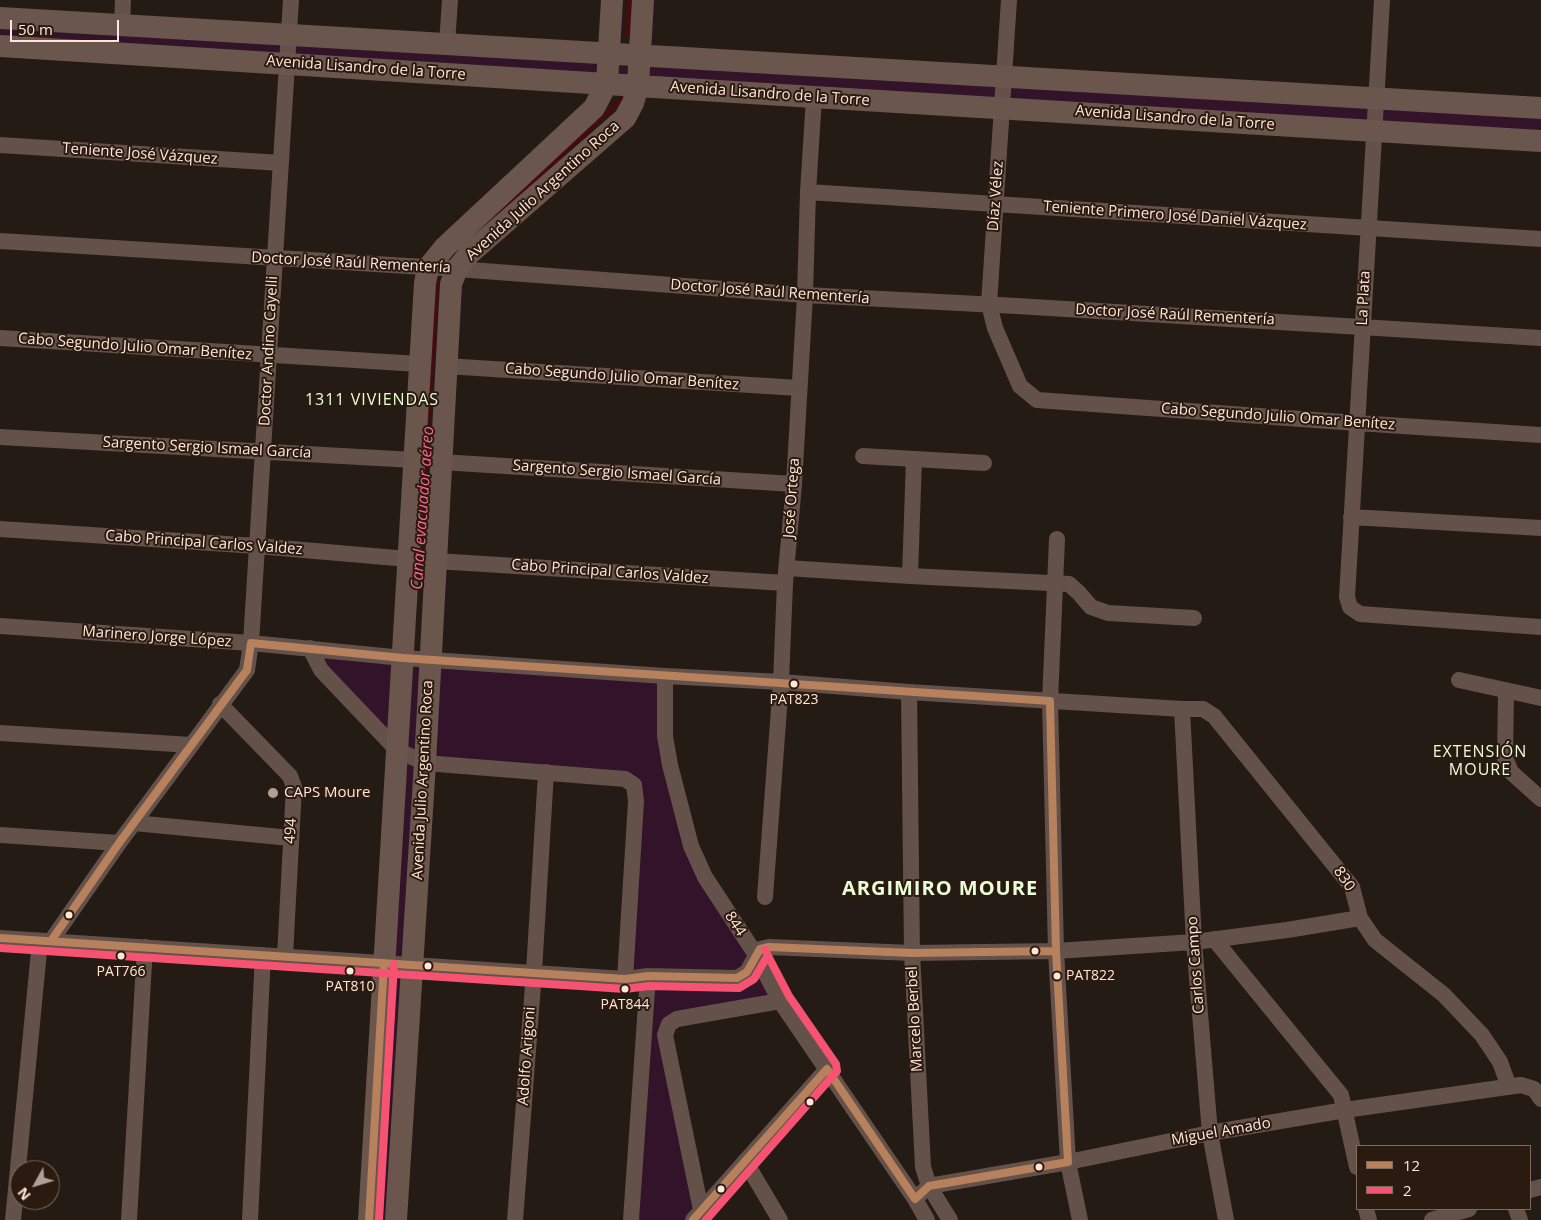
<!DOCTYPE html>
<meta charset="utf-8">
<style>
body{margin:0}
#map{position:relative;width:1541px;height:1220px;overflow:hidden;background:#241b15;font-family:"Open Sans",sans-serif}
canvas{display:block}
.legend{position:absolute;left:1356px;top:1145px;width:175px;height:65px;box-sizing:border-box;background:#2a1a0f;border:1px solid #7f6c5f;margin:0;padding:6px 9px;list-style:none;font-size:15px;color:#ffe6d8}
.legend li{display:flex;align-items:center;gap:10px;height:25px}
.legend b{width:25px;border:1px solid #7f6c5f}
.north{position:absolute;left:10px;top:1160px;width:50px;height:50px;box-sizing:border-box;background:#2a1a0f;border:1px solid #7f6c5f;border-radius:50%;rotate:231deg;font-size:14px;font-weight:700;line-height:20px;text-align:center;color:#ffe6d8}
.north::after{content:'';display:block;margin:auto;width:18px;height:22px;background:#b29f94;clip-path:polygon(50% 0,100% 100%,50% 72%,0 100%)}
.scale{position:absolute;left:10px;top:20px;width:109px;height:22px;box-sizing:border-box;border:2px solid #ffe6d8;border-top:0;padding-left:6px;font-size:15px;line-height:18px;white-space:nowrap;color:#ffe6d8;-webkit-text-stroke:4px #2a1a0f;paint-order:stroke}
</style>
<div id="map">
<canvas width="1541" height="1220"></canvas>
<ul class="legend">
<li><b style="height:6px;background:#b6815c"></b>12</li>
<li><b style="height:6px;background:#f65372"></b>2</li>
</ul>
<div class="north">N</div>
<div class="scale">50 m</div>
</div>
<script>
const ctx = document.querySelector('canvas').getContext('2d');
ctx.lineJoin = 'round';
function fill(path, color) { ctx.fillStyle = color; ctx.fill(path, 'evenodd'); }
const poly = rows => new Path2D(rows.map(r => 'M' + r).join(''));
function strokePath(path, color, width, dash) { ctx.strokeStyle = color; ctx.lineWidth = width; ctx.lineCap = dash ? 'butt' : 'round'; ctx.setLineDash(dash || []); ctx.stroke(path); }
function write(font, color, halo, rows, align = 'center') {
  ctx.font = font + ' "Open Sans",sans-serif'; ctx.lineWidth = 4; ctx.setLineDash([]); ctx.textBaseline = 'middle'; ctx.strokeStyle = halo; ctx.fillStyle = color; for (const [text, x, y, turn = 0] of rows) {
    ctx.save(); ctx.translate(x, y); ctx.rotate((+turn || 0) * Math.PI / 180); ctx.textAlign = isNaN(turn) ? turn : align; if (halo) ctx.strokeText(text, 0, 0); ctx.fillText(text, 0, 0); ctx.restore();
  }
}
fill(poly([
 [0,18,1541,108,1541,141,0,46],
 [310,648,665,676,665,736,691,846,780,1001,669,1024,701,1210,693,1220,631,1220,647,976,625,979,634,785,425,763,396,1220,369,1220,397,750]
]), '#321329');
strokePath(poly([
 [627,36,629,0],
 [490,221,623,98],
 [423,498,437,281]
]), '#460a10', 4.5);
strokePath(poly([
 [1009,0,989,304,995,328,1020,386,1037,400,1357,423,1541,435],
 [1382,0,1347,597,1350,607,1360,614,1541,627],
 [122,25,123,0],
 [447,44,450,0],
 [0,145,281,163],
 [808,192,1541,239],
 [0,241,457,269,805,295,1017,306,1541,338],
 [0,338,419,364],
 [445,366,799,388],
 [0,437,414,460],
 [863,456,984,463],
 [441,462,794,484],
 [1351,517,1541,528],
 [0,529,257,546,408,559],
 [1057,539,1050,701,1056,951,1068,1162,1080,1220],
 [436,561,785,583],
 [787,568,910,576,1069,584,1079,593,1091,607,1108,613,1194,618],
 [910,576,914,459],
 [0,626,251,643,403,658,665,676,781,682,909,692,1182,709,1203,709,1214,716,1352,887,1360,918,1375,940,1444,995,1482,1035,1500,1062,1509,1087],
 [310,648,321,670,397,750,425,763,625,779,634,785,636,801,625,979],
 [665,676,665,736,670,765,691,846,705,877,756,955,780,1001,915,1199,927,1220],
 [1459,680,1541,698],
 [1506,690,1505,758,1511,772,1541,799],
 [909,692,912,953,923,1167,929,1186,950,1220],
 [220,704,290,776,294,787,285,956],
 [1182,709,1194,942,1210,1133,1226,1220],
 [0,733,191,745],
 [134,823,291,838],
 [0,835,119,843],
 [765,897,781,682,785,583,794,484,805,295,808,192,814,97],
 [0,938,625,979,648,976,737,978,747,972,760,949,769,947,912,953,1056,951,1194,942,1287,930,1360,918],
 [1214,939,1341,1095,1357,1167],
 [51,941,119,843,247,670,251,643,291,0],
 [745,1161,780,1220],
 [1530,1190,1541,1187],
 [915,1199,929,1186,1068,1162,1210,1133,1345,1110,1521,1085,1534,1089,1541,1099],
 [1366,1209,1369,1220],
 [1516,1209,1520,1220],
 [701,1210,665,1035,669,1024,677,1019,780,1001],
 [13,1220,40,941],
 [129,1220,145,947],
 [250,1220,263,955],
 [515,1220,534,972,546,772],
 [631,1220,648,976],
 [693,1220,827,1069],
 [1432,1220,1469,1209]
]), '#64514a', 16);
strokePath(poly([
 [0,18,1541,108],
 [0,46,814,97,1541,141],
 [369,1220,425,283,428,268,445,247,594,108,607,83,612,0],
 [396,1220,425,763,451,284,457,269,469,254,625,118,633,103,638,85,643,0]
]), '#6a564d', 22);
strokePath(poly([
 [0,938,625,979,648,976,737,978,747,972,760,949,769,947,912,953,1056,951],
 [51,941,119,843,247,670,251,643,403,658,1050,701,1056,951,1068,1162],
 [827,1069,915,1199],
 [915,1199,929,1186,1068,1162],
 [369,1220,384,963],
 [693,1220,827,1069]
]), '#b6815c', 8);
strokePath(poly([
 [0,948,625,989,649,986,739,988,754,979,765,960],
 [379,1220,394,964],
 [706,1220,837,1071,836,1064,789,996,765,950]
]), '#f65372', 8);
for (const [x, y, r, color] of [
 [794,684,4.5,"#ffe6d8"],
 [273,793,6,"#b29f94"],
 [69,915,4.5,"#ffe6d8"],
 [1035,951,4.5,"#ffe6d8"],
 [121,956,4.5,"#ffe6d8"],
 [428,966,4.5,"#ffe6d8"],
 [350,971,4.5,"#ffe6d8"],
 [1057,976,4.5,"#ffe6d8"],
 [625,989,4.5,"#ffe6d8"],
 [810,1102,4.5,"#ffe6d8"],
 [1039,1167,4.5,"#ffe6d8"],
 [721,1189,4.5,"#ffe6d8"]
]) { const dot = new Path2D(); dot.arc(x, y, r, 0, 2 * Math.PI); ctx.fillStyle = color; ctx.fill(dot); strokePath(dot, '#2a1a0f', 2); }
write('14px', '#ffe6d8', '#2a1a0f', [
 ["PAT823",794,700],
 ["PAT766",121,972],
 ["PAT822",1066,976,"left"],
 ["PAT810",350,987],
 ["PAT844",625,1005]
]);
write('15px', '#ffe6d8', '#2a1a0f', [
 ["Avenida Lisandro de la Torre",366,68,4],
 ["Avenida Lisandro de la Torre",770,94,4],
 ["Avenida Lisandro de la Torre",1175,118,4],
 ["Teniente José Vázquez",140,154,4],
 ["Avenida Julio Argentino Roca",543,191,-42],
 ["Díaz Vélez",996,196,-86],
 ["Teniente Primero José Daniel Vázquez",1175,216,4],
 ["Doctor José Raúl Rementería",351,263,3],
 ["Doctor José Raúl Rementería",770,292,4],
 ["La Plata",1364,298,-87],
 ["Doctor José Raúl Rementería",1175,315,3],
 ["Cabo Segundo Julio Omar Benítez",135,347,4],
 ["Doctor Andino Cayelli",269,351,-87],
 ["Cabo Segundo Julio Omar Benítez",622,377,4],
 ["Cabo Segundo Julio Omar Benítez",1278,417,4],
 ["Sargento Sergio Ismael García",207,448,3],
 ["Sargento Sergio Ismael García",617,473,4],
 ["José Ortega",792,498,-86],
 ["Cabo Principal Carlos Valdez",204,543,4],
 ["Cabo Principal Carlos Valdez",610,572,4],
 ["Marinero Jorge López",157,637,4],
 ["Avenida Julio Argentino Roca",423,780,-87],
 ["494",291,831,-87],
 ["830",1344,879,56],
 ["844",735,924,57],
 ["Carlos Campo",1196,965,-94],
 ["Marcelo Berbel",915,1019,-93],
 ["Adolfo Arigoni",527,1056,-86],
 ["Miguel Amado",1221,1132,-10]
]);
write('15px', '#ffe6d8', '#2a1a0f', [
 ["CAPS Moure",284,793]
], 'left');
ctx.letterSpacing = '1px';
write('16px', '#e8ffda', '#2a1a0f', [
 ["1311 VIVIENDAS",372,400],
 ["EXTENSIÓN",1480,752],
 ["MOURE",1480,770]
]);
ctx.letterSpacing = '0px';
write('italic 16px', '#ff6691', '#2a1a0f', [
 ["Canal evacuador aéreo",423,508,-86]
]);
ctx.letterSpacing = '1px';
write('bold 20px', '#e8ffda', '#2a1a0f', [
 ["ARGIMIRO MOURE",940,889]
]);
ctx.letterSpacing = '0px';
</script>
